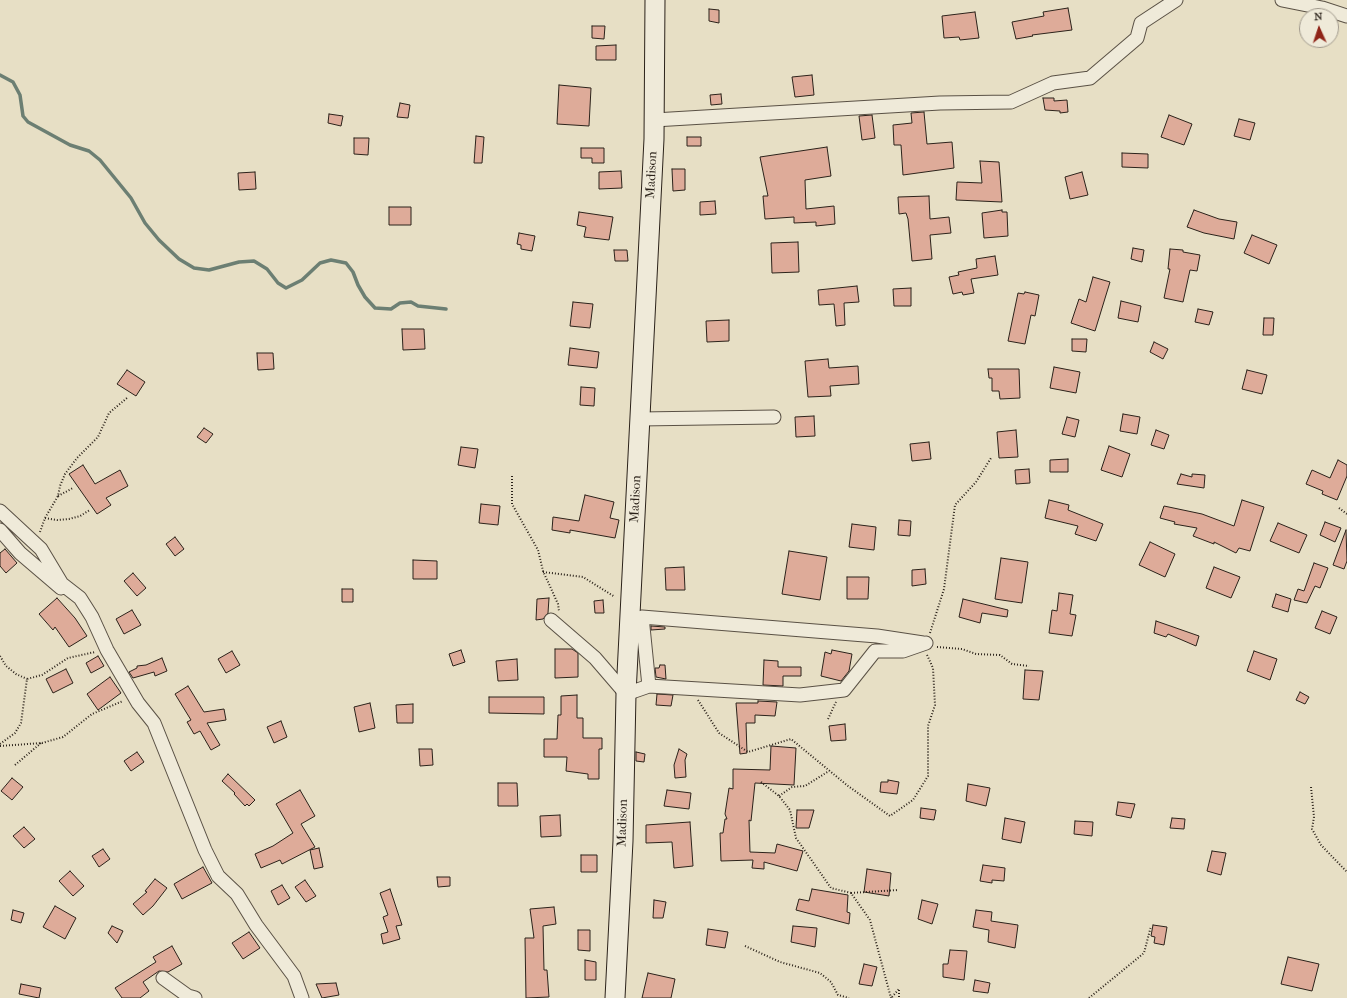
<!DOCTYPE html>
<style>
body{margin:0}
#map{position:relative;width:1347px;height:998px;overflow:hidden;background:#e7dfc5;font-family:"IM FELL French Canon",serif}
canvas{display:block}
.north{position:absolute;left:1299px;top:8px;width:40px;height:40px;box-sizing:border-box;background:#efead9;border:1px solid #a19a8d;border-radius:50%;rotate:357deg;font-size:11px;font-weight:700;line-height:16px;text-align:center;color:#2b221a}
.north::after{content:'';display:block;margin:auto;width:14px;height:18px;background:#8f2418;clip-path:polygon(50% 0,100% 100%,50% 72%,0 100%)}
</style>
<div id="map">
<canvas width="1347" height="998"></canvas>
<div class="north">N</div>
</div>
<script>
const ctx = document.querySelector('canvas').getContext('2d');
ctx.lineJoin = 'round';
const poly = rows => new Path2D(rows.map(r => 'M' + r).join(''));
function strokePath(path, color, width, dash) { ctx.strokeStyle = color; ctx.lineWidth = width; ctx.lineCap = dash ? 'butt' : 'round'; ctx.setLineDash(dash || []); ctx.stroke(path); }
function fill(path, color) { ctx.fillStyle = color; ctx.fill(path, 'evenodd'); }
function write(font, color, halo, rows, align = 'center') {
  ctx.font = font + ' "IM FELL French Canon",serif'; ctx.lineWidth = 4; ctx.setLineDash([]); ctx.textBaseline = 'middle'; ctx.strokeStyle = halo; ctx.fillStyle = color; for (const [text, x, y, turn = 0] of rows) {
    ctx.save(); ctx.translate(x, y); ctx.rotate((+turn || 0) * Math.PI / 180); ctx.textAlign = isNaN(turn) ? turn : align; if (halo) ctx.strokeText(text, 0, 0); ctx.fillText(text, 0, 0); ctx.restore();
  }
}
strokePath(poly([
 [0,75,13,82,20,95,23,116,28,122,70,145,89,151,100,160,131,198,145,223,159,240,179,259,194,268,209,270,239,262,254,261,267,269,278,283,286,288,302,280,320,263,331,260,346,263,353,272,358,285,365,297,375,308,391,309,400,303,411,302,418,306,446,309]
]), '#6c7f73', 3.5);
const building = poly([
 [1068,8,1072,30,1032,35,1033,36,1016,39,1012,22,1044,16,1043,12,1068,8],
 [709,9,719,10,719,23,709,21,709,9],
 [975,12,979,38,960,40,959,37,944,38,942,16,975,12],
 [592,26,605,26,604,39,592,38,592,26],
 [616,45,616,60,596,60,596,46,616,45],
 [812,75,814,95,795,97,792,77,812,75],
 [559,85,591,88,589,126,557,124,559,85],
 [721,94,722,104,711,105,710,95,721,94],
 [1043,98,1054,98,1054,101,1067,100,1068,112,1060,113,1060,111,1045,110,1043,98],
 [400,103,410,105,408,118,397,117,400,103],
 [924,112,927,144,952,142,954,168,903,175,901,145,894,145,893,125,912,123,911,113,924,112],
 [329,114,343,116,341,126,328,123,329,114],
 [872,115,875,138,862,140,859,116,872,115],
 [1169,115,1192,124,1184,145,1161,137,1169,115],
 [1239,119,1255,123,1250,140,1234,136,1239,119],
 [476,136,484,137,482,163,474,163,476,136],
 [687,137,701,137,701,146,687,146,687,137],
 [354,138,369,138,368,155,354,154,354,138],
 [827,147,831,176,805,180,806,209,834,206,835,224,816,226,816,222,794,223,794,217,765,219,763,196,768,196,760,157,827,147],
 [581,148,604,148,604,163,592,163,592,158,581,158,581,148],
 [1122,153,1148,154,1148,168,1122,167,1122,153],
 [980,161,999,162,1002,202,956,200,957,182,982,183,980,161],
 [672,169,685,169,685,190,673,191,672,169],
 [621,171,622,188,599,189,599,172,621,171],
 [255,172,256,189,239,190,238,173,255,172],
 [1082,172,1088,195,1070,199,1065,177,1082,172],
 [929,196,930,219,949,217,951,233,930,235,932,259,912,261,908,219,906,213,899,214,898,197,929,196],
 [715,201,716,214,700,215,700,202,715,201],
 [389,207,411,207,411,225,389,225,389,207],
 [1002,210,1002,212,1007,212,1008,236,984,238,982,213,1002,210],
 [1194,210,1219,219,1237,222,1234,239,1204,233,1187,227,1194,210],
 [579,212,613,217,609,240,584,237,586,227,577,225,579,212],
 [519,233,535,236,532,251,521,249,521,245,517,244,519,233],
 [1252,235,1277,245,1269,264,1244,253,1252,235],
 [798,242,799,272,772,273,771,243,798,242],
 [1133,248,1144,250,1142,262,1131,259,1133,248],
 [1170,249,1183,250,1183,252,1200,255,1197,271,1190,270,1183,302,1164,298,1170,269,1168,269,1170,249],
 [614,250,627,250,628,261,615,261,614,250],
 [995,256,998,275,971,279,974,293,963,295,962,292,953,294,949,277,959,275,958,272,977,268,976,259,995,256],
 [1093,277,1110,282,1095,331,1071,323,1079,299,1086,302,1093,277],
 [857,286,859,302,844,303,845,325,836,326,834,304,819,305,818,290,857,286],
 [911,288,911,306,894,306,893,289,911,288],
 [1025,292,1039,295,1035,316,1031,315,1025,344,1008,341,1018,293,1024,294,1025,292],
 [1121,301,1141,306,1138,322,1118,318,1121,301],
 [573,302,593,304,590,328,570,326,573,302],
 [1198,309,1213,312,1209,325,1195,322,1198,309],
 [1264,318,1274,318,1273,335,1263,335,1264,318],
 [729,320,729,341,707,342,706,321,729,320],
 [402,329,424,329,425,349,403,350,402,329],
 [1072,339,1087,339,1086,352,1072,351,1072,339],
 [1154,342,1168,349,1163,359,1150,352,1154,342],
 [570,348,599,352,597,368,568,365,570,348],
 [257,353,273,353,274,369,258,370,257,353],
 [828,359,829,368,858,366,859,384,830,386,831,396,808,397,805,361,828,359],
 [1054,367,1080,372,1076,393,1050,388,1054,367],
 [988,369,1019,369,1020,398,1000,399,999,391,992,391,992,378,989,378,988,369],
 [127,370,145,382,136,396,117,384,127,370],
 [1247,370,1267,375,1262,394,1242,389,1247,370],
 [581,387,595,388,594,406,580,405,581,387],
 [1123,414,1140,417,1137,434,1120,431,1123,414],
 [814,416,815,436,796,437,795,417,814,416],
 [1067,417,1079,420,1075,437,1062,434,1067,417],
 [204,428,213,434,206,443,197,437,204,428],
 [1016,430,1018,457,999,458,997,432,1016,430],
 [1156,430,1169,435,1164,449,1151,445,1156,430],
 [929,442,931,459,912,461,910,444,929,442],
 [1109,446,1130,454,1122,477,1101,470,1109,446],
 [461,447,478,449,475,468,458,465,461,447],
 [1068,459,1068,472,1050,472,1050,460,1068,459],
 [1338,460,1347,465,1347,476,1337,500,1322,494,1323,491,1306,484,1312,470,1330,478,1338,460],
 [83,465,95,484,120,470,128,486,106,498,111,505,97,514,69,474,83,465],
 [1029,469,1030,483,1016,484,1015,470,1029,469],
 [1181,474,1192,477,1192,474,1205,475,1204,488,1177,484,1181,474],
 [585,495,614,502,610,518,619,520,615,538,570,530,570,533,552,530,553,517,579,521,585,495],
 [1049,500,1069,505,1068,510,1103,524,1096,541,1075,534,1078,526,1045,518,1049,500],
 [1242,500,1264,507,1250,551,1239,548,1236,553,1214,542,1214,544,1193,536,1197,528,1174,524,1175,522,1160,518,1164,506,1202,514,1234,526,1242,500],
 [481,504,500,506,498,525,479,523,481,504],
 [899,520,911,521,910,536,898,535,899,520],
 [1325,522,1341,528,1335,542,1320,535,1325,522],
 [1278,523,1307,535,1299,553,1270,541,1278,523],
 [852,524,876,527,874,550,849,547,852,524],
 [1346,530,1347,561,1344,569,1333,565,1346,530],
 [175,537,184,549,175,556,166,544,175,537],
 [1150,542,1175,554,1165,577,1139,565,1150,542],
 [5,549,17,563,6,573,0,566,0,553,5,549],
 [789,551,827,557,820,600,782,594,789,551],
 [1001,558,1028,562,1022,603,995,599,1001,558],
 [413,560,437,561,437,579,413,579,413,560],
 [1314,563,1328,568,1320,588,1315,586,1307,603,1294,600,1298,589,1304,591,1314,563],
 [684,567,685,590,666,590,665,568,684,567],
 [1214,567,1240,577,1231,598,1206,588,1214,567],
 [925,569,926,584,912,586,912,570,925,569],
 [133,573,146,588,137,596,124,581,133,573],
 [847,577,869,577,868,599,847,599,847,577],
 [342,589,353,589,353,602,342,602,342,589],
 [1059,593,1073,595,1070,614,1076,615,1072,636,1049,633,1052,610,1057,611,1059,593],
 [1276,594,1291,599,1288,612,1272,607,1276,594],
 [57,598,75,618,87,636,69,647,55,627,53,630,39,614,57,598],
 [549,598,548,613,543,619,536,620,537,599,549,598],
 [963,599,1008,610,1007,617,982,613,980,623,959,617,963,599],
 [603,600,604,613,595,613,594,601,603,600],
 [132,610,141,625,124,634,116,619,132,610],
 [1322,611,1337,617,1330,634,1315,628,1322,611],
 [1156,621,1199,636,1196,646,1168,634,1166,637,1154,633,1156,621],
 [651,626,665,627,665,629,651,630,651,626],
 [555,649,572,649,578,653,578,677,555,678,555,649],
 [461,650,465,662,453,666,449,654,461,650],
 [832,650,852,654,849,671,841,681,821,676,825,652,831,654,832,650],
 [232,651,240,665,226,673,218,659,232,651],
 [1254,651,1277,659,1270,680,1247,671,1254,651],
 [98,656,104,666,91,673,86,663,98,656],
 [162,658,167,671,155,676,154,672,133,678,129,672,137,668,137,666,146,665,162,658],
 [517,659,518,680,498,681,496,661,517,659],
 [764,660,778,661,778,667,801,667,801,676,783,676,783,686,763,685,764,660],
 [660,665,665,665,666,679,656,677,655,668,659,668,660,665],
 [66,669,73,683,53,693,46,679,66,669],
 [1025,670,1043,671,1039,700,1023,699,1025,670],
 [110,677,121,693,98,710,87,694,110,677],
 [188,686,204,712,224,709,226,720,207,723,220,745,211,750,200,731,194,734,187,722,191,720,175,694,188,686],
 [1300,692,1309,697,1305,704,1296,700,1300,692],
 [657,694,673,695,671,706,656,705,657,694],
 [577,695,577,718,583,718,583,738,602,738,602,749,599,749,599,779,588,779,588,774,566,771,567,757,544,757,544,739,557,739,558,715,561,715,561,696,577,695],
 [489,697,544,697,544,714,489,713,489,697],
 [758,701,777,702,775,716,755,715,755,723,746,723,747,753,740,754,736,703,758,703,758,701],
 [370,703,375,728,359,732,354,707,370,703],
 [413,704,413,723,397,723,396,705,413,704],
 [281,721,287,737,274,743,267,727,281,721],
 [845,724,846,740,831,741,829,726,845,724],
 [771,746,796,748,794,785,755,783,751,821,749,820,750,852,775,853,777,844,803,851,797,871,764,862,764,869,752,868,753,860,721,861,720,833,723,833,725,819,727,819,725,814,729,788,733,789,733,769,770,770,771,746],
 [419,749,432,749,433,765,420,766,419,749],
 [679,749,687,754,685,760,686,777,675,778,674,765,679,749],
 [137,752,144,762,131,771,124,761,137,752],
 [636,752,645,754,644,762,636,761,636,752],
 [228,774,255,800,249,806,247,804,245,806,234,794,235,793,222,781,228,774],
 [12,778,23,787,12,800,1,791,12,778],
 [888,780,899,782,897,794,880,792,881,782,888,782,888,780],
 [498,783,517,783,518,806,498,806,498,783],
 [968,784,990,788,986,806,966,801,968,784],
 [300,790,315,816,301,824,315,847,282,864,280,860,261,868,255,854,273,846,293,833,276,804,300,790],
 [667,790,691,793,689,809,664,806,667,790],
 [1118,802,1135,804,1131,818,1116,815,1118,802],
 [921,808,936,810,934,820,920,818,921,808],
 [797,810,814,810,809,828,796,828,797,810],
 [560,815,561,836,541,837,540,816,560,815],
 [1005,818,1025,822,1021,843,1002,839,1005,818],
 [1172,818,1185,819,1184,829,1170,828,1172,818],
 [1075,821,1093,822,1092,836,1074,834,1075,821],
 [690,822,693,866,674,868,672,842,646,843,646,825,690,822],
 [24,827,35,839,24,848,13,836,24,827],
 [319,848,323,867,314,869,310,850,319,848],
 [103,849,110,859,99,867,92,856,103,849],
 [1212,851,1226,853,1221,875,1207,871,1212,851],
 [581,855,597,855,597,872,581,872,581,855],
 [983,865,1005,868,1004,881,992,880,992,883,980,881,983,865],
 [203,867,212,883,182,899,174,884,203,867],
 [867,869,891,873,889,896,864,892,867,869],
 [70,871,84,886,73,896,59,881,70,871],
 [437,877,450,877,450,886,438,887,437,877],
 [155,879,167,888,153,906,143,915,133,904,147,892,145,891,155,879],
 [305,880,316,896,306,902,295,887,305,880],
 [282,885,290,898,278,905,271,891,282,885],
 [390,889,402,925,396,926,400,939,383,944,381,934,388,932,383,917,388,915,380,893,390,889],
 [812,889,848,895,847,912,850,913,849,924,796,910,799,899,809,901,812,889],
 [654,900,666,902,663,918,653,918,654,900],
 [922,900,938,904,932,924,918,919,922,900],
 [55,906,76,918,65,939,43,927,55,906],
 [554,907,556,924,543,926,544,970,547,970,549,997,526,998,525,938,534,938,530,909,554,907],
 [13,910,24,913,21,923,11,920,13,910],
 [976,910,992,912,991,921,1018,925,1015,948,988,942,989,930,973,927,976,910],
 [1153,925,1167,927,1164,945,1154,943,1155,937,1151,936,1153,925],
 [112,926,123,931,117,943,108,933,112,926],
 [793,926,817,928,815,947,791,942,793,926],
 [708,929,728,932,725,948,706,945,708,929],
 [578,930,590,930,590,951,578,950,578,930],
 [249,932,260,948,243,959,232,943,249,932],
 [172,946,182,964,168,972,159,971,143,982,149,991,140,998,122,998,115,988,156,962,153,957,172,946],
 [950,950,967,951,964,980,943,977,943,964,948,964,950,950],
 [1288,957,1319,964,1312,991,1281,984,1288,957],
 [585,960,596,962,596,980,585,980,585,960],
 [864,964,877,967,872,986,859,984,864,964],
 [648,973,675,979,671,998,642,998,648,973],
 [975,980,990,983,988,993,973,991,975,980],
 [336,983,339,995,322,998,316,984,336,983],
 [21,984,41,988,39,998,19,994,21,984]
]);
fill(building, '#deab99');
strokePath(building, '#2b221a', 1);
const street = poly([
 [1282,0,1322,8,1347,16],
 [654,120,940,103,1011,102,1053,83,1090,78,1137,38,1141,23,1176,0],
 [640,419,774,417],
 [0,511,41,549,62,584,80,598,92,617,107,650,138,703,154,723,205,850,218,876,237,894,256,925,294,976,302,998],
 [0,530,20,553,61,588],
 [551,620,595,658,626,694,649,686,800,695,844,690,875,651,903,651,926,643],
 [649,686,642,617,877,636,923,643],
 [163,978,188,996,195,998]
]);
const secondary = poly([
 [615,998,623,841,626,694,654,139,655,0]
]);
strokePath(street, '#5a5145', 15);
strokePath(secondary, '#2b221a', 21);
strokePath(poly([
 [512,476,512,504,538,550,543,571,558,604,559,611],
 [58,496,73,488],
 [1339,508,1347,514],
 [45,518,57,520,69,519,80,516,90,510],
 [40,532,45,518,58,496,60,486,65,474,77,458,98,437,109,413,127,398],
 [543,572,583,577,615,597],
 [930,633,944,589,955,505,976,482,991,458],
 [937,647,962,649,976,654,1000,655,1012,664,1029,666],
 [0,656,6,666,16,674,27,679],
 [698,700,719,733,748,752,791,739,848,786,890,816,913,800,928,776,928,726,935,705,933,668,927,655],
 [828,719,836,702],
 [0,744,15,733,21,723,27,679,42,675,68,658,95,652],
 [0,746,42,743,63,737,92,714,123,701],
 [15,765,41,743],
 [761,782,779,796,790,810,796,838,831,888,851,893,870,920,891,998],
 [1311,787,1314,817,1312,829,1321,845,1347,872],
 [779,796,792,787,805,786,829,771],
 [851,893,898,890],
 [745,946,780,962,820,973,831,982,838,995,849,998],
 [899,990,899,998],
 [892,997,899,989],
 [1089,998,1144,953,1151,926]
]), '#2b221a', 2, [1, 2]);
strokePath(street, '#efead9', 13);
strokePath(secondary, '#efead9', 19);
write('13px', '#2b221a', '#efead9', [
 ["Madison",652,175,-87],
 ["Madison",636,499,-87],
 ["Madison",623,823,-88]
]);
</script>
